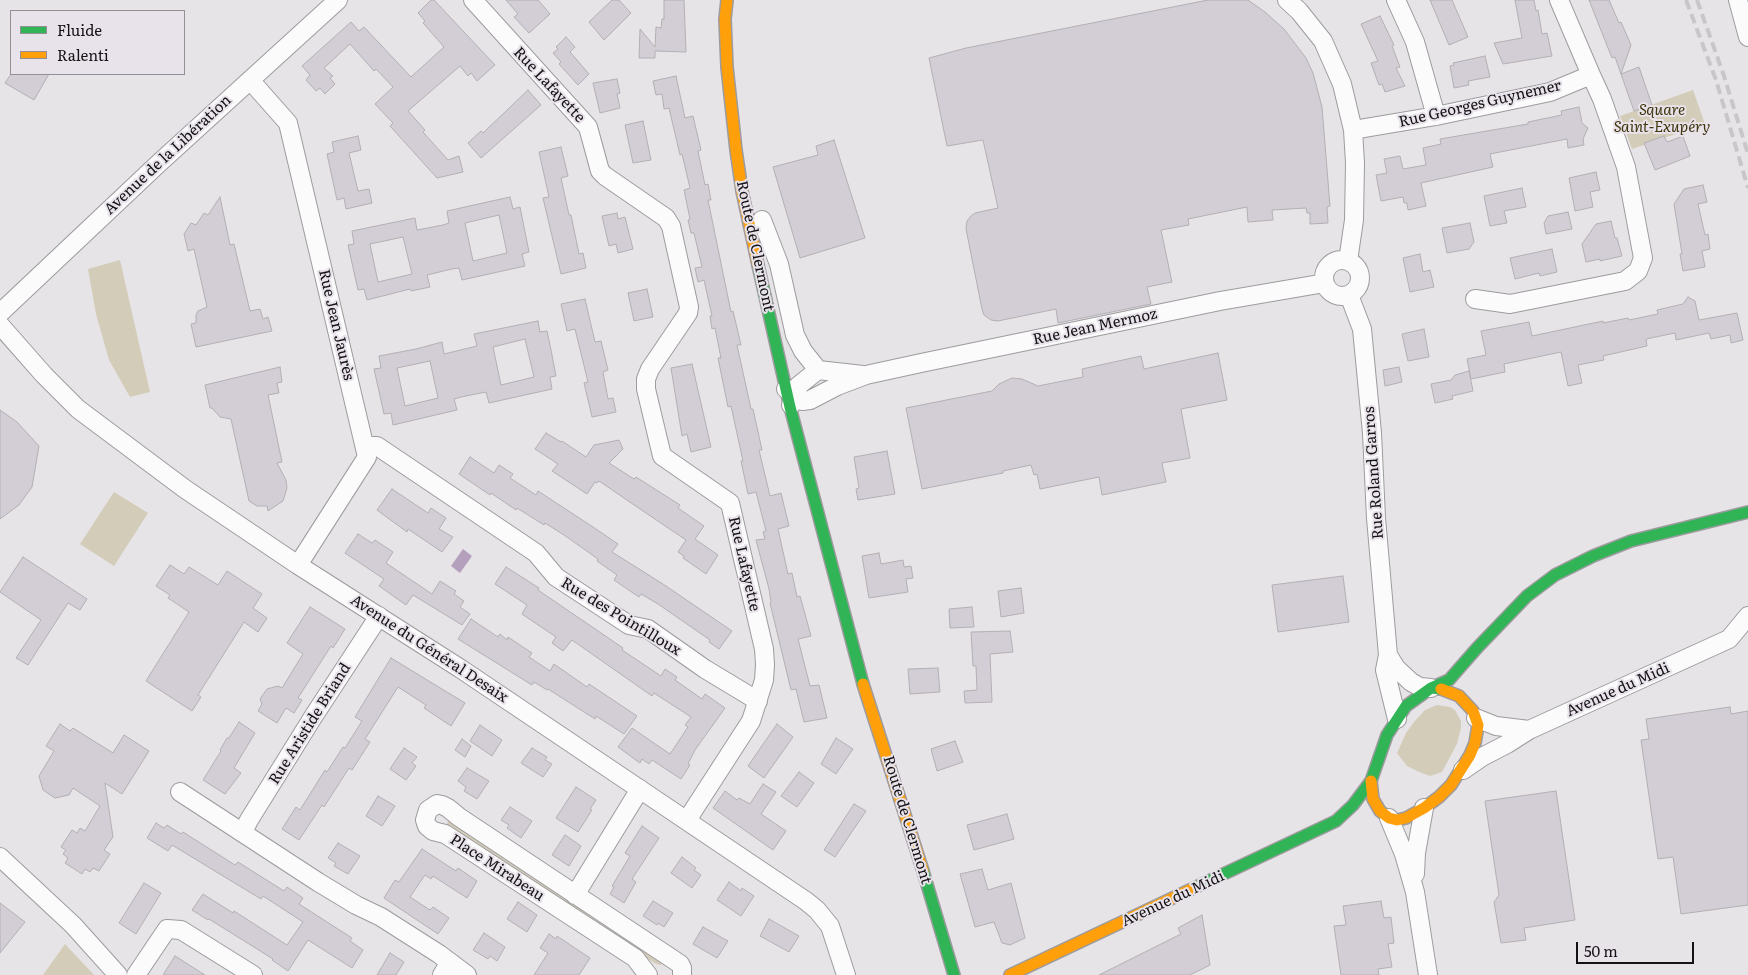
<!DOCTYPE html>
<meta charset="utf-8">
<style>
body{margin:0}
#map{position:relative;width:1748px;height:975px;overflow:hidden;background:#e7e4e8;font-family:Literata,serif}
canvas{display:block}
.legend{position:absolute;left:10px;top:10px;width:175px;height:65px;box-sizing:border-box;background:#e8e2ea;border:1px solid #938f94;margin:0;padding:6px 9px;list-style:none;font-size:15px;color:#141214}
.legend li{display:flex;align-items:center;gap:10px;height:25px}
.legend b{width:25px;border:1px solid #938f94}
.scale{position:absolute;left:1576px;top:942px;width:118px;height:22px;box-sizing:border-box;border:2px solid #141214;border-top:0;padding-left:6px;font-size:15px;line-height:18px;white-space:nowrap;color:#141214;-webkit-text-stroke:4px #e8e2ea;paint-order:stroke}
</style>
<div id="map">
<canvas width="1748" height="975"></canvas>
<ul class="legend">
<li><b style="height:6px;background:#30b455"></b>Fluide</li>
<li><b style="height:6px;background:#ff9f0a"></b>Ralenti</li>
</ul>
<div class="scale">50 m</div>
</div>
<script>
const ctx = document.querySelector('canvas').getContext('2d');
ctx.lineJoin = 'round';
function fill(path, color) { ctx.fillStyle = color; ctx.fill(path, 'evenodd'); }
const poly = rows => new Path2D(rows.map(r => 'M' + r).join(''));
function strokePath(path, color, width, dash) { ctx.strokeStyle = color; ctx.lineWidth = width; ctx.lineCap = dash ? 'butt' : 'round'; ctx.setLineDash(dash || []); ctx.stroke(path); }
function write(font, color, halo, rows, align = 'center') {
  ctx.font = font + ' Literata,serif'; ctx.lineWidth = 4; ctx.setLineDash([]); ctx.textBaseline = 'middle'; ctx.strokeStyle = halo; ctx.fillStyle = color; for (const [text, x, y, turn = 0] of rows) {
    ctx.save(); ctx.translate(x, y); ctx.rotate((+turn || 0) * Math.PI / 180); ctx.textAlign = isNaN(turn) ? turn : align; if (halo) ctx.strokeText(text, 0, 0); ctx.fillText(text, 0, 0); ctx.restore();
  }
}
fill(poly([
 [1693,90,1705,124,1632,149,1620,116],
 [120,260,150,392,130,397,109,360,96,314,88,269],
 [114,492,148,513,114,566,80,544],
 [1437,705,1450,707,1455,710,1461,721,1461,728,1457,744,1442,772,1430,776,1419,772,1407,766,1397,753,1406,733,1414,722,1425,710],
 [452,820,663,963,661,965,656,964,446,827,448,821],
 [65,944,94,975,43,975]
]), '#d3ccb8');
fill(poly([
 [463,549,472,556,460,573,451,566]
]), '#b49fbc');
const building = poly([
 [431,0,434,0,495,65,477,81,471,73,468,76,460,66,408,111,425,130,423,132,448,160,459,156,463,172,437,178,390,126,393,123,375,104,393,87,376,69,374,71,350,44,324,68,333,76,330,78,335,84,325,94,320,88,316,91,306,80,310,75,302,66,351,22,359,31,364,27,411,77,444,47,423,23,425,21,418,13,431,0],
 [506,0,538,0,550,14,529,33,514,17,518,14,506,0],
 [612,0,619,0,631,13,604,40,589,22,612,0],
 [664,0,684,0,686,52,655,51,655,58,639,58,640,29,655,47,656,27,661,28,662,19,664,19,664,0],
 [1208,0,1248,0,1265,12,1284,29,1306,58,1313,73,1322,107,1330,206,1327,207,1328,223,1310,224,1310,213,1307,213,1306,208,1272,210,1273,220,1248,222,1247,207,1188,219,1189,225,1161,230,1172,282,1147,287,1151,304,1058,323,1056,309,998,321,991,320,984,315,982,309,966,229,967,221,971,216,975,213,998,208,983,140,947,146,929,58,966,48,1208,0],
 [1430,0,1452,0,1468,37,1449,45,1430,0],
 [1515,0,1534,0,1536,11,1538,10,1542,34,1547,33,1552,56,1503,64,1494,43,1522,38,1515,0],
 [1589,0,1609,0,1619,23,1621,22,1631,45,1621,74,1639,67,1652,105,1634,111,1615,57,1612,58,1589,0],
 [1380,16,1394,45,1392,46,1400,67,1396,68,1405,86,1385,92,1382,84,1379,85,1371,63,1378,61,1361,24,1380,16],
 [566,37,575,47,570,52,589,74,578,85,559,64,561,62,553,53,558,49,556,47,566,37],
 [1485,56,1490,77,1468,81,1469,85,1454,88,1450,66,1454,65,1453,63,1485,56],
 [11,74,49,74,34,100,5,83,11,74],
 [676,76,685,118,693,116,701,150,698,151,705,185,708,184,711,200,708,200,731,312,733,311,741,345,737,345,751,409,753,409,762,450,759,450,770,496,781,493,789,526,778,529,788,574,792,573,797,597,800,596,811,636,798,639,810,686,819,685,827,718,804,722,796,689,791,690,770,603,771,602,769,589,756,540,765,539,763,532,766,531,756,492,748,494,741,461,743,461,731,406,728,407,718,358,721,358,715,328,712,329,710,316,712,316,704,280,698,282,695,268,702,267,694,233,691,233,688,220,690,219,684,190,690,188,682,154,680,155,669,108,664,109,662,94,656,95,653,81,676,76],
 [617,79,620,93,617,94,620,108,600,113,593,83,617,79],
 [528,90,541,105,481,158,468,143,481,131,483,133,528,90],
 [1579,107,1582,123,1588,128,1583,139,1584,145,1568,148,1567,139,1490,154,1493,167,1421,183,1426,206,1408,210,1407,203,1404,203,1403,197,1381,201,1376,175,1387,173,1384,159,1400,156,1403,169,1426,165,1423,148,1441,144,1440,139,1528,124,1528,122,1562,115,1561,111,1579,107],
 [643,121,651,160,633,163,625,125,643,121],
 [358,136,361,150,349,153,358,191,369,189,372,203,346,209,344,198,337,200,327,154,334,152,332,142,358,136],
 [1664,136,1667,142,1683,136,1690,156,1655,170,1644,143,1664,136],
 [834,140,865,238,800,258,773,167,818,155,816,146,834,140],
 [561,147,568,176,561,178,569,215,571,215,579,254,583,253,586,268,561,274,543,198,549,197,539,152,561,147],
 [1596,172,1600,190,1590,192,1593,207,1575,211,1569,178,1596,172],
 [1703,185,1707,202,1698,204,1705,235,1708,234,1710,249,1702,251,1705,267,1683,271,1680,254,1682,254,1674,204,1684,189,1703,185],
 [1522,188,1526,207,1504,211,1507,223,1490,226,1484,196,1522,188],
 [220,197,230,245,234,244,250,311,260,309,263,319,268,317,272,331,196,347,191,324,196,323,196,315,198,311,207,307,194,249,188,251,184,234,191,223,196,225,204,213,208,215,220,197],
 [510,197,513,209,520,207,529,252,522,254,525,266,462,280,459,268,452,269,427,275,430,287,411,291,410,289,367,300,364,289,358,290,348,245,354,244,352,231,415,218,417,230,443,225,449,223,447,211,510,197],
 [499,215,507,253,473,261,465,223,499,215],
 [403,237,412,274,378,282,370,244,403,237],
 [1568,212,1572,229,1546,234,1544,223,1548,216,1568,212],
 [617,213,618,219,625,217,633,249,618,253,616,244,609,246,602,216,617,213],
 [1611,221,1615,238,1617,238,1622,256,1600,261,1600,259,1586,262,1582,244,1596,224,1611,221],
 [1470,223,1474,242,1469,249,1447,253,1442,228,1470,223],
 [1552,249,1557,272,1540,276,1539,273,1515,279,1510,258,1552,249],
 [1420,254,1423,272,1430,270,1434,287,1410,292,1403,258,1420,254],
 [647,289,653,317,634,321,628,293,647,289],
 [1688,297,1695,301,1699,320,1737,313,1743,340,1731,343,1730,335,1711,339,1709,333,1676,340,1675,333,1646,339,1647,346,1603,356,1604,360,1578,365,1582,383,1568,386,1561,352,1504,364,1505,372,1471,379,1467,359,1486,355,1481,331,1529,322,1532,336,1603,321,1603,323,1628,318,1629,320,1658,314,1657,310,1683,304,1688,297],
 [585,299,595,342,601,341,608,370,603,372,608,399,613,398,616,412,592,417,584,383,588,382,575,329,567,331,561,304,585,299],
 [538,321,540,332,547,331,551,350,556,376,550,377,552,389,489,403,486,392,461,397,454,399,457,410,393,425,391,413,384,414,374,369,381,368,379,356,416,349,442,342,444,354,477,346,474,334,538,321],
 [525,339,534,377,501,385,493,347,525,339],
 [430,361,438,398,405,406,397,368,430,361],
 [1424,329,1429,357,1408,361,1402,334,1424,329],
 [1218,353,1227,400,1181,409,1190,458,1162,463,1166,482,1102,495,1099,477,1040,489,1037,474,1034,475,1031,465,1003,471,1003,473,922,489,906,408,992,391,999,384,1012,378,1022,379,1038,386,1083,377,1082,369,1141,356,1144,369,1218,353],
 [692,364,711,447,691,452,687,434,682,436,671,368,692,364],
 [280,367,282,382,277,383,279,393,268,395,282,462,277,463,286,480,287,488,283,501,268,511,267,506,257,506,249,501,231,419,220,417,212,408,210,408,205,385,280,367],
 [1399,367,1402,382,1385,386,1383,370,1399,367],
 [1469,371,1473,391,1452,396,1453,399,1435,403,1431,384,1451,380,1455,375,1469,371],
 [0,410,17,422,39,446,32,487,19,505,0,519,0,410],
 [546,433,561,442,562,441,586,457,594,445,619,440,623,449,609,463,634,479,636,477,680,505,678,508,704,526,695,539,718,555,706,574,683,558,684,556,678,552,686,540,643,511,599,481,597,483,595,482,587,494,552,471,558,464,535,449,546,433],
 [887,451,895,494,858,500,856,489,859,488,854,457,887,451],
 [470,457,494,473,499,465,513,474,510,478,536,495,538,491,593,527,618,544,612,552,663,584,732,631,719,649,709,642,710,640,658,604,641,594,639,597,614,580,617,575,597,561,598,559,564,535,545,523,544,525,517,508,516,510,491,493,490,495,459,474,470,457],
 [392,489,428,513,431,508,446,518,439,529,453,537,442,552,408,529,407,532,377,510,392,489],
 [358,534,372,543,375,540,393,552,386,563,432,594,440,581,456,591,454,594,464,601,460,607,470,614,462,625,413,595,406,605,379,586,384,579,345,553,358,534],
 [879,553,881,564,903,560,904,567,911,566,913,578,906,579,908,592,869,598,862,556,879,553],
 [23,557,87,599,80,610,68,603,28,665,16,658,41,620,0,592,23,557],
 [170,565,184,574,189,567,218,585,227,571,262,594,253,608,267,618,258,632,244,622,198,695,201,697,192,711,146,681,189,612,168,598,170,595,156,586,170,565],
 [506,567,539,588,538,590,623,648,622,650,661,676,665,669,677,677,675,680,702,699,705,694,725,708,695,750,688,764,690,765,681,779,652,760,649,764,642,759,640,763,618,747,632,728,670,754,688,727,685,725,691,717,654,693,652,696,572,640,563,651,552,643,556,637,522,614,527,605,495,584,506,567],
 [1343,576,1349,622,1278,632,1272,585,1343,576],
 [1021,588,1024,613,1001,617,998,591,1021,588],
 [310,607,345,629,333,648,331,646,298,698,302,700,294,713,286,708,277,723,258,711,262,704,260,699,267,689,278,686,282,688,303,654,287,643,310,607],
 [972,607,974,627,950,628,949,609,972,607],
 [471,619,498,637,500,634,507,640,508,637,532,653,529,657,550,671,554,664,587,687,589,684,637,716,624,734,596,716,595,719,548,689,547,690,534,682,532,685,458,639,471,619],
 [1010,631,1013,652,990,654,992,702,965,703,964,691,977,690,976,666,973,666,971,632,1010,631],
 [391,658,465,703,451,726,424,708,426,705,398,687,365,739,370,742,352,770,349,768,324,807,322,805,299,840,282,829,296,807,300,810,325,770,327,772,343,747,345,748,362,721,355,717,391,658],
 [938,668,940,692,910,694,908,669,938,668],
 [1730,707,1731,714,1748,711,1748,905,1681,914,1673,857,1658,859,1641,740,1649,739,1646,719,1730,707],
 [239,722,255,733,234,768,241,773,225,794,203,780,221,751,220,750,227,738,229,738,239,722],
 [60,724,70,731,73,728,113,753,124,735,149,751,122,794,105,783,113,837,104,850,110,854,99,871,93,868,90,872,85,869,82,874,65,863,68,858,63,854,66,850,61,847,72,830,77,833,80,828,85,831,100,806,73,788,69,795,55,798,43,790,39,776,54,751,46,746,60,724],
 [777,724,793,737,764,778,748,766,777,724],
 [480,725,502,740,492,756,470,741,480,725],
 [836,738,853,749,836,774,821,764,836,738],
 [462,739,471,746,465,757,455,750,462,739],
 [955,741,963,762,937,771,931,749,955,741],
 [404,748,417,757,412,763,416,766,406,780,390,769,404,748],
 [532,748,547,757,545,760,552,764,543,777,521,763,532,748],
 [467,768,489,781,477,799,464,791,466,787,458,781,467,768],
 [799,772,814,783,797,807,781,796,799,772],
 [763,784,776,792,761,814,786,831,773,850,713,808,725,791,737,800,739,798,750,804,763,784],
 [576,787,596,800,590,809,592,810,578,832,556,818,576,787],
 [1556,791,1575,920,1524,928,1526,940,1501,943,1494,902,1499,895,1485,801,1556,791],
 [378,796,395,806,382,826,366,816,378,796],
 [854,804,866,811,835,857,824,850,854,804],
 [510,807,532,821,521,838,507,828,509,825,501,820,510,807],
 [1007,814,1014,839,974,850,967,825,1007,814],
 [156,823,164,828,167,825,181,834,183,832,235,865,238,862,284,891,287,887,303,898,299,904,352,938,350,941,363,950,352,968,308,940,288,971,272,960,273,959,209,919,208,920,192,910,203,894,233,913,234,911,287,945,303,922,263,896,261,899,172,845,168,851,147,838,156,823],
 [642,826,659,838,632,879,636,882,624,903,610,894,614,887,612,886,630,856,625,853,642,826],
 [565,835,581,846,569,866,552,855,565,835],
 [338,843,360,856,348,874,334,866,336,863,328,858,338,843],
 [422,849,456,871,458,868,477,881,467,898,433,876,431,879,425,875,410,897,430,910,433,907,449,918,438,934,384,898,395,880,399,882,422,849],
 [682,857,696,868,694,870,701,875,692,888,671,873,682,857],
 [982,869,988,890,1011,883,1025,938,1010,945,1002,943,994,922,975,927,960,874,982,869],
 [729,882,741,891,742,888,754,896,741,916,717,900,729,882],
 [144,883,161,893,136,934,119,923,144,883],
 [653,901,673,913,664,927,658,923,657,925,643,916,653,901],
 [1381,901,1384,918,1391,917,1394,943,1388,944,1392,967,1378,969,1379,975,1341,975,1334,926,1346,925,1343,906,1381,901],
 [518,902,537,915,527,932,507,919,518,902],
 [0,903,25,922,0,953,0,903],
 [1202,915,1210,965,1190,975,1099,975,1181,934,1178,928,1202,915],
 [769,919,799,936,789,952,760,936,769,919],
 [703,927,728,941,717,958,693,944,703,927],
 [484,933,505,947,497,961,490,956,488,959,473,950,484,933],
 [549,934,556,939,557,936,590,958,579,975,534,975,548,953,540,948,549,934],
 [390,953,404,962,396,975,377,975,390,953],
 [175,956,205,975,163,975,175,956]
]);
fill(building, '#d3cdd6');
strokePath(building, '#b2b0b3', 1);
const street = poly([
 [473,0,588,127,600,171,605,176,666,218,671,226,689,307,688,313,650,369,646,379,646,389,662,456,730,503,764,649,765,665,764,680,751,721,687,820],
 [1287,0,1299,11,1323,41,1342,84,1353,130,1355,163,1354,220,1348,261],
 [1396,0,1415,42,1436,116],
 [1559,0,1591,75],
 [1738,0,1748,37],
 [250,80,288,123,367,457,298,565],
 [1353,130,1436,116,1550,92,1591,75,1602,99,1626,167,1643,258,1638,271,1625,281,1510,304,1475,299],
 [762,220,779,264,795,335,803,351,818,370],
 '1324 278a18 18 0 1 1 36 0a18 18 0 1 1-36 0Z',
 [1349,295,1362,329,1372,433,1376,518,1388,655,1385,670,1397,719],
 [0,313,158,164,338,0],
 [0,325,44,375,78,409,185,489,298,565,461,669,806,901,817,910,830,926,846,975],
 [786,389,802,401,810,400,837,386,866,375,921,363,1220,301,1325,283],
 [791,405,798,386,818,370,863,375],
 [365,446,377,446,536,553,556,577,629,625,648,629,705,669,758,701],
 [1388,655,1396,668,1411,682,1420,687,1431,688],
 [1476,718,1496,726,1529,730,1729,639,1748,616],
 [1463,770,1482,757,1507,744,1529,730],
 [180,792,318,882,356,905,381,917,439,954,467,975],
 [1389,818,1404,854,1415,892,1428,975],
 [243,832,249,820,313,717,379,616],
 [0,857,73,925,118,975],
 [1415,874,1416,853,1424,808],
 [575,895,640,789],
 [136,975,167,929,181,930,253,975],
 [442,975,450,962],
 [648,975,635,958,445,834,433,831,427,826,425,820,428,810,437,804,442,805,448,808,459,817,680,964,682,968,682,975]
]);
const fast = poly([
 [758,265,790,407,863,684],
 [1431,688,1449,680,1477,648,1527,596,1555,575,1593,556,1631,541,1748,512],
 [923,871,954,975],
 [1196,887,1336,821,1353,805,1371,781,1387,735,1406,706,1431,688,1441,689]
]);
const slow = poly([
 [727,0,725,19,727,67,736,150,742,191,758,265],
 [863,684,923,871],
 [1371,781,1373,799,1380,811,1389,818,1397,820,1406,818,1424,808,1439,797,1451,785,1470,755,1475,743,1478,725,1473,711,1459,696,1441,689],
 [1010,975,1196,887]
]);
strokePath(street, '#9d9b9e', 20);
strokePath(fast, '#9d9b9e', 14);
strokePath(slow, '#9d9b9e', 14);
strokePath(street, '#fbfbfc', 18);
strokePath(fast, '#30b455', 11);
strokePath(slow, '#ff9f0a', 11);
strokePath(poly([
 [1686,0,1716,80,1748,188],
 [1697,0,1724,76,1748,154]
]), '#c8c7c8', 4, [10, 5]);
write('15px', '#141214', '#e8e2ea', [
 ["Rue Lafayette",549,85,47],
 ["Rue Georges Guynemer",1480,104,-13],
 ["Avenue de la Libération",168,155,-43],
 ["Route de Clermont",755,246,78],
 ["Rue Jean Jaurès",336,325,77],
 ["Rue Jean Mermoz",1095,327,-12],
 ["Rue Roland Garros",1374,473,-94],
 ["Rue Lafayette",744,564,77],
 ["Rue des Pointilloux",621,617,31],
 ["Avenue du Général Desaix",429,649,33],
 ["Avenue du Midi",1618,690,-24],
 ["Rue Aristide Briand",310,724,-58],
 ["Route de Clermont",907,820,73],
 ["Place Mirabeau",497,868,33],
 ["Avenue du Midi",1173,899,-25]
]);
write('italic 15px', '#40360e', '#e8e2ea', [
 ["Square",1662,111],
 ["Saint-Exupéry",1662,128]
]);
</script>
